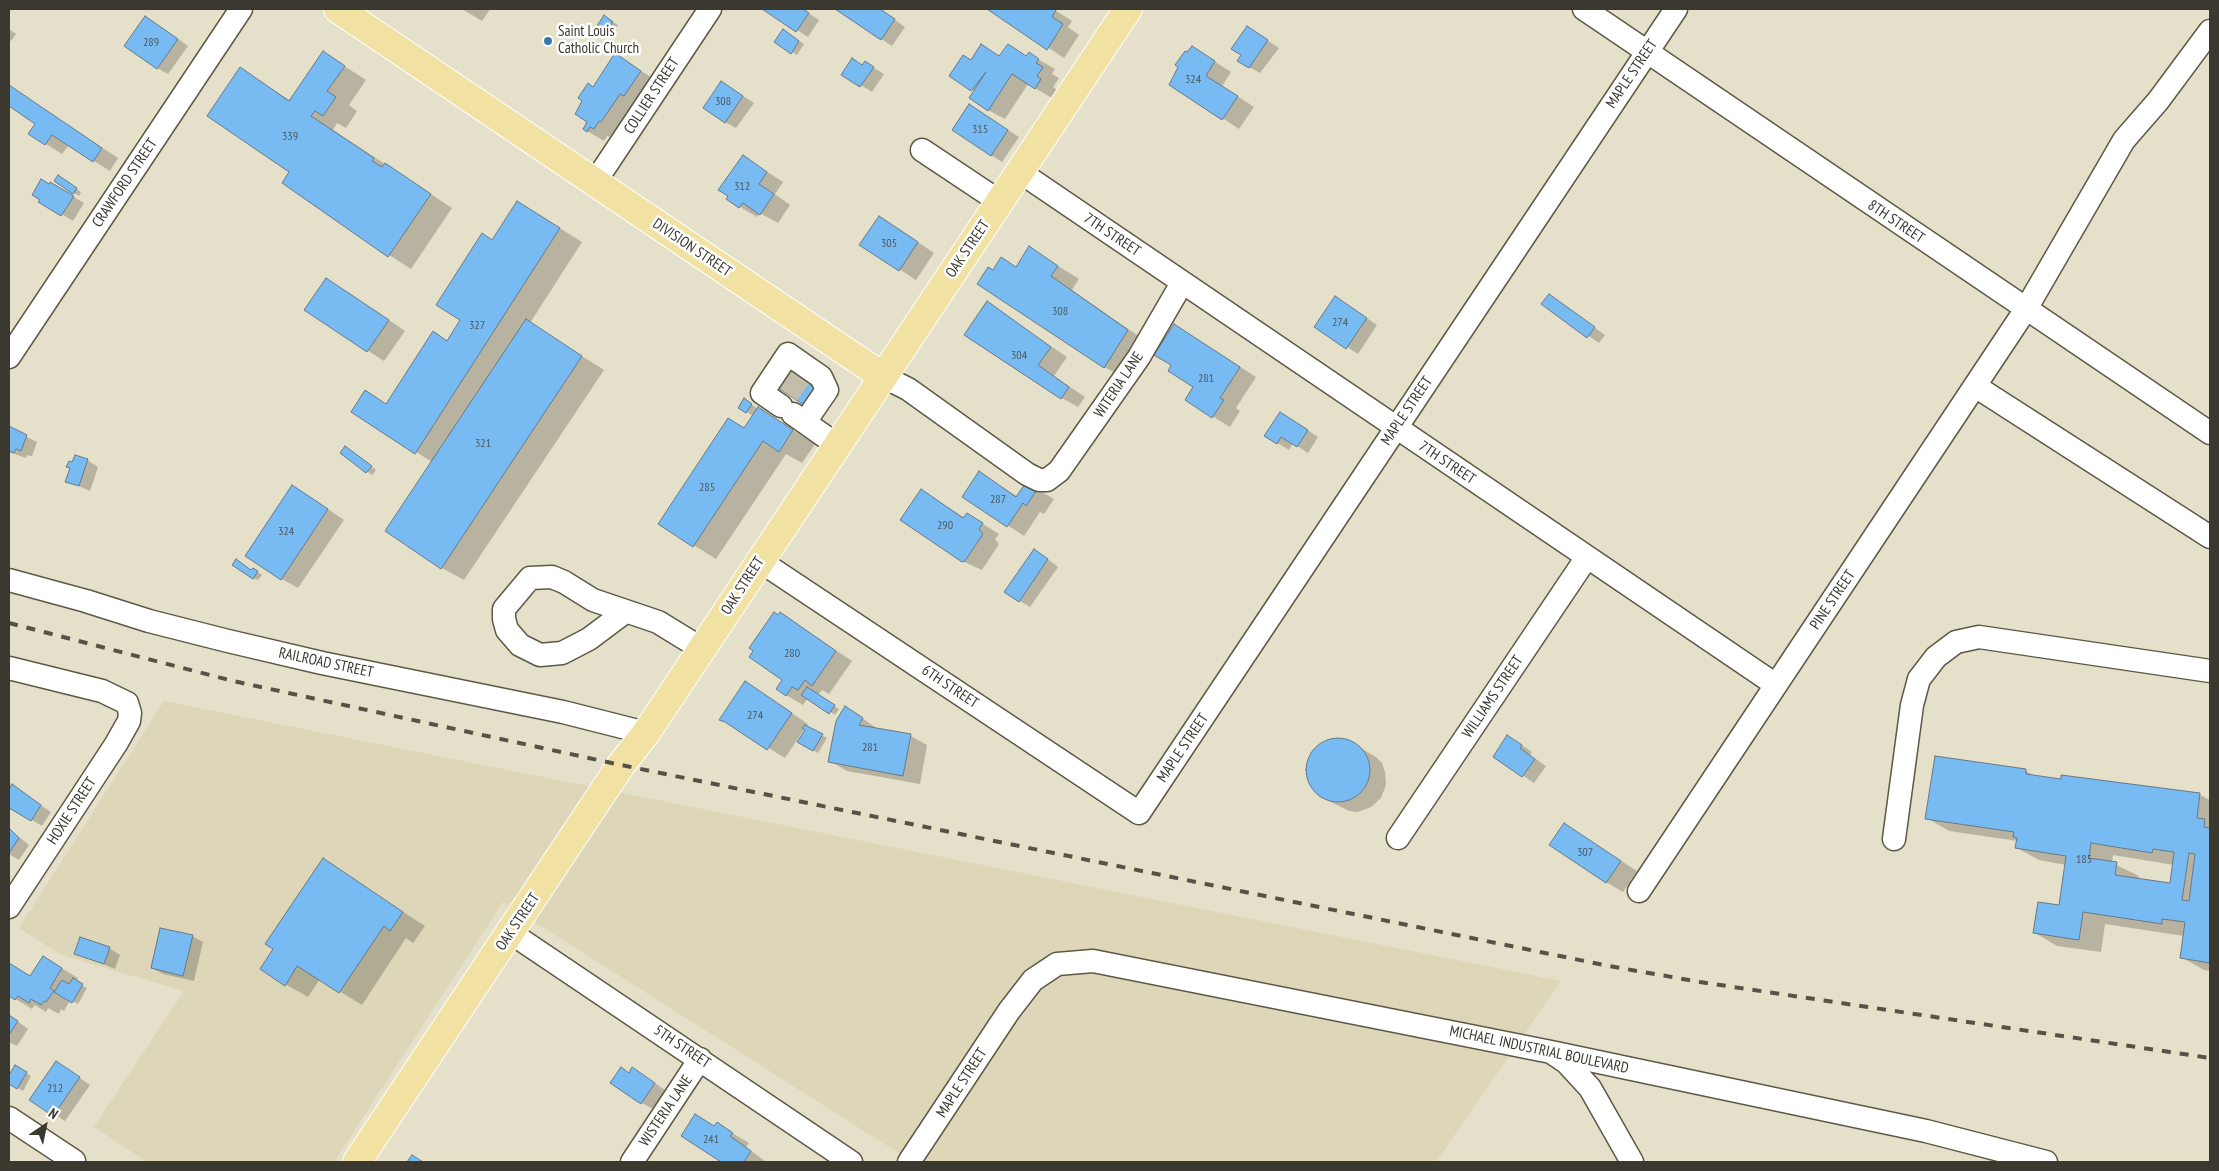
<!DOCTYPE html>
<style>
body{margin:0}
#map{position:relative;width:2219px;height:1171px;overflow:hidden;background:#e5e0c9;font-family:"PT Sans Narrow",sans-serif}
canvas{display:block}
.frame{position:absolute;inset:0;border:10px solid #3a382f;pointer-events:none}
.north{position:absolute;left:20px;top:1101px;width:50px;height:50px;-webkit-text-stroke:4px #fff;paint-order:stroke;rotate:34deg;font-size:14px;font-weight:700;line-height:20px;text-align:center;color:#3a382f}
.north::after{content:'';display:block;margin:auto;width:18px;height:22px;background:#3a382f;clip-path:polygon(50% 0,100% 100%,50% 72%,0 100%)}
</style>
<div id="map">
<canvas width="2219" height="1171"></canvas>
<div class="frame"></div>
<div class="north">N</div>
</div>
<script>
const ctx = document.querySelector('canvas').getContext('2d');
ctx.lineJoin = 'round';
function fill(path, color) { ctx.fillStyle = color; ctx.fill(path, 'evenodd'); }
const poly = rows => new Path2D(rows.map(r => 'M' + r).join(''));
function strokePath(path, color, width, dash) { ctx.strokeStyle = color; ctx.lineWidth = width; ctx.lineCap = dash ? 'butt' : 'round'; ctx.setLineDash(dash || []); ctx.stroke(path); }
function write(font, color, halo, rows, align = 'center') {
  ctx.font = font + ' "PT Sans Narrow",sans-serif'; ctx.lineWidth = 5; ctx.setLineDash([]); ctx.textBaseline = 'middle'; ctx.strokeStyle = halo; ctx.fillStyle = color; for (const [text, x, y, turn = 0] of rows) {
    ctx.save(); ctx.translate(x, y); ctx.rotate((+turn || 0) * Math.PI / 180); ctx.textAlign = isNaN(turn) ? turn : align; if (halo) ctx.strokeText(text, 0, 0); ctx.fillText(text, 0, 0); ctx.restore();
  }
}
fill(poly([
 [164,701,1561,981,1436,1162,913,1162,503,902,334,1162,147,1162,94,1127,184,991,61,955,19,928]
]), '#ddd6b8');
fill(poly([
 [462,9,490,9,482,21],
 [764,9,802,9,819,20,808,37],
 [837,9,879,9,905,27,892,46],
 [989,9,1053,9,1072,21,1068,27,1079,35,1064,58],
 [609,20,618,25,612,34,599,26],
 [157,24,188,46,168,74,157,68],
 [9,29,16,34,11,41,9,40],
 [788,34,804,44,797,55,792,52],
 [1258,34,1279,48,1260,73,1249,67],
 [1192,47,1231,72,1222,86,1254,107,1239,129,1171,84],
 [324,53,366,80,349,105,357,111,346,128,337,123,333,130,452,208,411,269,334,219,291,171,241,69,291,101],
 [1029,54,1055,69,1052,74,1059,78,1053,87,1057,90,1052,98,1028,84,1005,119,988,110,974,91,951,76,971,61,1000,57,1027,57],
 [616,55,657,81,637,102,611,137,607,136,604,141,584,129,589,121,593,88],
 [865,63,884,74,872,92,843,74],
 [722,82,754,103,736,128,725,122],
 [9,87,118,158,110,171,69,145,62,154,30,134,37,124,9,105],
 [970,105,1019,137,1002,162,991,155],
 [744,157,783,182,775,194,790,205,778,223,760,213,757,217,727,199],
 [63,179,81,192,79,196,74,193],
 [51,183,84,203,73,221,40,201],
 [518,202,582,242,530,323,604,370,464,580,442,568,432,462,353,412,387,405,433,333,448,341,462,320,493,241],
 [896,227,934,253,916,280,861,244],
 [1029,248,1079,279,1072,290,1150,344,1127,379,1104,367,993,271,1001,259,1017,267],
 [343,289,405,331,384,361,306,310],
 [1549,295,1605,335,1599,343,1543,304],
 [987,303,1067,357,1054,376,1085,397,1078,407,1062,398],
 [1346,304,1377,325,1358,354,1315,327],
 [1191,335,1256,377,1236,408,1240,411,1230,427,1186,400,1195,387],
 [749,403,815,444,802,463,786,454,716,559,660,524,745,429,753,416,739,407],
 [1291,419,1318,437,1308,453,1293,443,1289,450,1266,436],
 [9,428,37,442,32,456,27,455,26,458,9,452],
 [350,450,376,470,372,475,342,452],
 [87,460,98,467,90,491,67,481],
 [980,473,1018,497,1027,483,1054,499,1044,514,1040,512,1024,536,963,496],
 [921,490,965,518,967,514,999,534,995,539,999,544,982,570,962,561],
 [309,496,344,520,298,588,282,579],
 [1045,557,1058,567,1030,607,1020,601],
 [253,569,262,575,258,580,253,578],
 [780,613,852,661,829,694,822,690,818,695,839,709,835,715,808,698,803,705,786,695],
 [762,693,808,724,806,727,827,738,818,753,799,741,807,730,805,728,785,758,739,730],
 [862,718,879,730,911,736,927,745,920,784,847,771,830,761],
 [1332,739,1346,740,1376,757,1382,763,1385,772,1386,785,1381,798,1371,807,1358,812,1349,811,1319,796,1313,789,1307,777,1307,768,1311,755,1320,745],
 [1519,743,1532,752,1530,755,1546,766,1534,783,1494,756],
 [2026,771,2036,777,2062,780,2062,776,2200,795,2210,800,2210,971,2204,970,2181,957,2184,936,2105,924,2101,952,2057,946,2035,933,2060,906,2066,865,2039,860,2017,848,2018,841,1949,831,1927,818],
 [2113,855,2174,865,2171,885,2138,880,2139,876,2112,863],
 [12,786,51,812,42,826,9,806,9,791],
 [1564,824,1637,871,1623,892,1606,882],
 [9,829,29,845,19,860,9,854],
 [323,860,425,926,413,943,406,938,362,1005,320,979,308,997,285,984,275,949],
 [192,936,203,942,194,981,163,974,152,968],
 [109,948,120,955,115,969,76,953],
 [9,964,31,977,60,967,78,978,76,982,87,988,78,1004,70,1000,64,1011,61,1009,59,1014,48,1008,46,1012,35,1005,32,1009,9,995,11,992,9,990],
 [9,1015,28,1029,17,1046,9,1042],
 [15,1066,31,1076,23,1091,9,1082,9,1077],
 [67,1069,90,1085,65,1121,31,1099],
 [629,1074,643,1075,665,1090,653,1109,642,1103],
 [717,1124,749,1143,746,1147,766,1162,724,1162,682,1136,715,1127]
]), '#0003');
const building = poly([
 [762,9,803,9,809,13,796,32,762,9],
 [835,9,880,9,895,19,881,40,835,9],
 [987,9,1054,9,1056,10,1052,17,1063,24,1047,50,987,9],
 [604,15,613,22,606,32,597,26,604,15],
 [145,16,178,39,157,69,124,46,145,16],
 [1247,26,1268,40,1249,68,1237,61,1241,55,1231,49,1247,26],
 [783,29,799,41,791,54,774,42,783,29],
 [981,44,999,56,1008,44,1026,56,1029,52,1039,59,1036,63,1043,67,1037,76,1041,79,1035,89,1012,74,988,111,969,98,986,72,971,91,949,76,963,55,971,60,981,44],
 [1192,46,1215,61,1206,76,1238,96,1222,120,1169,85,1178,67,1175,65,1185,51,1187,52,1192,46],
 [323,51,345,66,327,91,336,97,323,116,315,111,311,116,374,158,372,161,382,167,385,163,431,194,388,257,282,183,289,172,207,116,240,67,289,101,323,51],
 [615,53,641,71,624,96,620,94,601,122,599,121,594,129,590,127,587,132,583,129,587,122,575,114,582,101,578,98,588,83,593,87,615,53],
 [852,58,862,65,865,61,874,67,860,87,841,75,852,58],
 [721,81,743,96,725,123,703,108,721,81],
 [9,85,102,148,93,162,52,135,45,145,28,134,35,124,9,106,9,85],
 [969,104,1008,130,991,156,952,130,969,104],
 [743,155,767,172,759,184,774,194,760,215,743,203,739,208,726,199,728,196,718,190,743,155],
 [58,175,77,188,73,194,54,181,58,175],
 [41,179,49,184,50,182,74,196,61,216,38,202,40,200,32,195,41,179],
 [517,201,560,228,415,454,351,412,365,390,386,404,433,331,447,341,460,320,436,305,482,233,492,240,517,201],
 [879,216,918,242,899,271,859,245,879,216],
 [1029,246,1058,266,1051,276,1128,330,1104,368,977,284,988,267,993,270,1001,257,1016,267,1029,246],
 [326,278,389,320,367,352,304,310,326,278],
 [1549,294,1595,327,1587,338,1541,304,1549,294],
 [1335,296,1367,318,1346,349,1314,327,1335,296],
 [987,301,1051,347,1038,365,1069,387,1061,399,964,335,987,301],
 [526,319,582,356,441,569,385,531,526,319],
 [1174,324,1240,367,1220,398,1224,400,1212,418,1185,400,1193,387,1168,371,1171,365,1154,355,1174,324],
 [783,365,819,390,807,407,771,383,783,365],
 [744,398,752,404,746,413,738,408,744,398],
 [758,407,793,430,779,452,763,441,693,547,658,524,728,418,744,428,758,407],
 [1280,412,1308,430,1297,447,1281,437,1277,444,1264,436,1280,412],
 [9,426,27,435,21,451,16,449,14,453,9,451,9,426],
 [345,446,372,466,366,473,340,453,345,446],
 [75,455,88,459,79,486,65,482,70,468,66,467,69,461,72,462,75,455],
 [979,471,1016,497,1027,481,1038,488,1026,506,1023,503,1007,527,962,497,979,471],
 [292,485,328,509,281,580,245,556,292,485],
 [921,489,963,518,967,513,983,523,979,529,983,534,965,561,962,562,900,520,921,489],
 [1034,549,1048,559,1019,602,1004,592,1034,549],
 [236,559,251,570,253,568,258,571,253,579,232,565,236,559],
 [774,612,778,615,780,612,836,651,812,686,805,680,798,690,792,687,786,696,776,689,782,680,749,657,753,651,749,648,774,612],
 [745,681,792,713,767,750,725,722,719,720,745,681],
 [807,687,835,705,829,714,801,695,807,687],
 [845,706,863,718,859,725,911,734,903,776,828,762,836,721,845,706],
 [805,725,823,734,813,751,797,742,805,730,802,728,805,725],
 [1507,735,1522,745,1520,748,1535,759,1522,777,1493,757,1507,735],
 '1306 770a32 32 0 1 1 64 0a32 32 0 1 1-64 0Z',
 [1935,756,2026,769,2026,774,2061,779,2061,775,2200,793,2197,818,2205,819,2204,827,2210,828,2210,963,2180,958,2185,922,2162,919,2162,924,2083,912,2079,940,2033,933,2038,902,2059,905,2066,856,2015,848,2017,838,2013,837,2014,832,1925,819,1935,756],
 [2091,843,2152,853,2153,849,2174,852,2170,883,2115,875,2117,862,2089,858,2091,843],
 [2189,853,2195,854,2189,901,2182,900,2189,853],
 [12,784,41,805,31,821,9,808,9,789,12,784],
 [1564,823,1621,861,1606,883,1549,845,1564,823],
 [9,828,19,838,9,853,9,828],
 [323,858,403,912,390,931,384,926,339,993,297,966,285,986,260,969,273,949,265,944,323,858],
 [160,928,193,935,183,976,151,968,160,928],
 [80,937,110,947,104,964,74,954,80,937],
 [43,956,62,968,50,988,54,991,46,1002,44,1001,41,1005,31,999,29,1003,18,996,15,1000,9,996,9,963,30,976,43,956],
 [73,978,83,984,72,1003,54,992,62,980,69,984,73,978],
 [9,1015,18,1021,9,1035,9,1015],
 [56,1061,80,1077,53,1116,29,1100,56,1061],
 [15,1065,27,1072,17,1089,9,1084,9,1075,15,1065],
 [621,1067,629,1073,632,1067,655,1083,641,1104,610,1083,621,1067],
 [695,1114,714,1126,717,1122,733,1133,730,1136,751,1151,744,1162,721,1162,681,1136,695,1114],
 [412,1155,423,1162,407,1162,412,1155]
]);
fill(building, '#78bbf2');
strokePath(building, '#677888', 1);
strokePath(poly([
 [788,394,800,377]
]), '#c3beaa', 22, [22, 11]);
const minor = poly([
 [1584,9,2210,433],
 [922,150,1000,202],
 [1020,172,1776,685],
 [595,182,710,9],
 [9,357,241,9],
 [882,376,908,389,1027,474,1039,480,1047,480,1059,471,1139,357,1182,283],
 [1975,386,2210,537],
 [781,406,762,393,788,354,821,377,827,390,805,422],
 [793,414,837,445],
 [760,561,1139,813,1676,9],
 [9,580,86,601,149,621,228,641,322,663,563,712,646,733],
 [625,612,589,639,562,653,540,655,520,645,507,630,504,619,504,609,530,578,552,577,564,582,593,600,658,622,702,649],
 [9,668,102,691,127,703,130,713,129,721,116,744,9,907],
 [1398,838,1587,557],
 [1894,839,1912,705,1919,679,1936,657,1956,642,1979,637,2210,671],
 [1639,891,2026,309,2124,140,2158,101,2210,31],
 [511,933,851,1162],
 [1554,1054,1566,1062,1590,1088,1632,1162],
 [9,1118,74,1161],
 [632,1162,700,1059],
 [909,1162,1009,1011,1033,980,1057,964,1093,961,1551,1052,1926,1131,2046,1162]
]);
const major = poly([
 [338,9,882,376],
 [357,1162,621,765,646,733,1128,9]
]);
strokePath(minor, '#5d5945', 25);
strokePath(major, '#fff', 30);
strokePath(minor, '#fff', 22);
strokePath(major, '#f1e2a4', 28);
strokePath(poly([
 [9,623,233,681,621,765,1609,966,1700,982,2210,1058]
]), '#555348', 4, [9, 9]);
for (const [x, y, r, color] of [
 [548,41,5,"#367bb0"]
]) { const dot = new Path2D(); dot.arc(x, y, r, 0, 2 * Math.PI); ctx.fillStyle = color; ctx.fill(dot); strokePath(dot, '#fff', 2); }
write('12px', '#4a5960', null, [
 ["289",151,43],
 ["324",1193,80],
 ["308",723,102],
 ["315",980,130],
 ["339",290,137],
 ["312",742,187],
 ["305",889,244],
 ["308",1060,312],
 ["274",1340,323],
 ["327",477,326],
 ["304",1019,356],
 ["281",1206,379],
 ["321",483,444],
 ["285",707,488],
 ["287",998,500],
 ["290",945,526],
 ["324",286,532],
 ["280",792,654],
 ["274",755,716],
 ["281",870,748],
 ["307",1585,853],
 ["185",2084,860],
 ["212",55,1089],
 ["241",711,1140]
]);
write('15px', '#3a382f', '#fff', [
 ["Saint Louis",558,32],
 ["Catholic Church",558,49]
], 'left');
write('15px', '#3a382f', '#fff', [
 ["MAPLE STREET",1632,74,-56],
 ["COLLIER STREET",652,96,-57],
 ["CRAWFORD STREET",125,183,-56],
 ["8TH STREET",1896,222,34],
 ["7TH STREET",1112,235,34],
 ["DIVISION STREET",692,248,34],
 ["OAK STREET",968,249,-56],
 ["WITERIA LANE",1119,385,-56],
 ["MAPLE STREET",1407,411,-56],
 ["7TH STREET",1447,463,34],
 ["OAK STREET",743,586,-57],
 ["PINE STREET",1833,600,-56],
 ["RAILROAD STREET",326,663,12],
 ["6TH STREET",950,687,34],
 ["WILLIAMS STREET",1493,697,-56],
 ["MAPLE STREET",1183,748,-56],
 ["HOXIE STREET",72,811,-57],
 ["OAK STREET",518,922,-56],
 ["5TH STREET",682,1047,34],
 ["MICHAEL INDUSTRIAL BOULEVARD",1539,1050,12],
 ["MAPLE STREET",962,1083,-57],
 ["WISTERIA LANE",666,1111,-56]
]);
</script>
